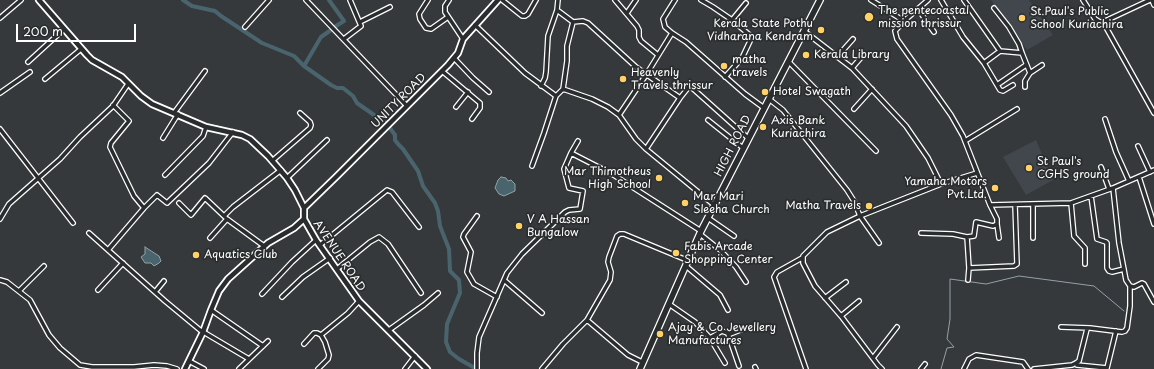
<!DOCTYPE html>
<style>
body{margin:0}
#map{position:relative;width:1154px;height:369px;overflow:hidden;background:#35393c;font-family:"Playpen Sans",sans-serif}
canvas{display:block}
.scale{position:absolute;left:16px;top:24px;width:120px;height:18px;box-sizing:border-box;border:2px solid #fff;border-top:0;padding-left:5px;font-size:12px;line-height:14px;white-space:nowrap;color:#fff;-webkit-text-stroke:3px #2a2d2e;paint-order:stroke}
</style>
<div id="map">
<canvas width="1154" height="369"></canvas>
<div class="scale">200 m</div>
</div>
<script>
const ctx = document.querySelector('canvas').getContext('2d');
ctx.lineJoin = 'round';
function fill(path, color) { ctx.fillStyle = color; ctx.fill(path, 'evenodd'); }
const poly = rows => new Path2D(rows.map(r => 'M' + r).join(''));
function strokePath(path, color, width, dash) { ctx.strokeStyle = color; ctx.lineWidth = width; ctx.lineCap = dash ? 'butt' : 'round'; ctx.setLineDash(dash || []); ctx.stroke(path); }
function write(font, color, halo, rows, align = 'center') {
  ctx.font = font + ' "Playpen Sans",sans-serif'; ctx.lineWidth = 3.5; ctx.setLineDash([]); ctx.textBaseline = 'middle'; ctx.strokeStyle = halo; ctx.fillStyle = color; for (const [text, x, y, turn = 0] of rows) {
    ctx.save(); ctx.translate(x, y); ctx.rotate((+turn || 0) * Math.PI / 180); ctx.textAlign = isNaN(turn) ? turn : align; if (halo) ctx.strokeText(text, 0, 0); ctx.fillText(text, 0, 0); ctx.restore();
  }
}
fill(poly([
 [991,0,1029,0,1053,35,1027,50],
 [1036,140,1053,180,1026,195,1003,157]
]), '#42474d');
const water = poly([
 [501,177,506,178,508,181,511,180,515,184,515,191,504,196,499,194,495,188,498,180,501,177],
 [145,247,159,256,161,261,159,263,154,266,151,263,145,263,141,257,145,254,145,247]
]);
fill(water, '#4a646e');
strokePath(water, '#92a2a8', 1);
strokePath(poly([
 [941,369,947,348,954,347,947,339,950,319,950,279,986,284,1019,276,1094,286,1124,311]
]), '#92a2a8', 1);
strokePath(poly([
 [183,0,192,6,215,11,221,16,262,43,294,56,304,66,331,85,337,88,343,88,353,96,357,103,384,122],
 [329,0,344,21,336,26],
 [304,66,321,37,331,30],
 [389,127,395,135,395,140,398,144,403,149,418,171,423,186,435,203,438,211,440,226,449,249,450,271,459,280,460,293,447,324,446,342,450,352,459,359,473,367]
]), '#4a646e', 4);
const minor = poly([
 [306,0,407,106],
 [428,0,419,14,420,19,426,28,431,29,448,17],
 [449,0,445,6,445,12,463,39],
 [502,0,522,16,525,16,528,14,536,0],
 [615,0,637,26,639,30,639,37,641,41,658,55],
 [675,0,663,19,665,27,672,33,686,42,745,94,764,108],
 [701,0,713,7,732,20,752,37,742,58,725,77],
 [871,0,904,21,895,31,897,39,951,115,963,136,990,205,1071,203,1113,188,1154,170],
 [941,0,963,37,984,63,1000,90,1003,91,1013,85],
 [964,0,1000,51],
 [1083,0,1095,19,1100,22,1103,22,1154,113],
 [1152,0,1154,5],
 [994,8,1009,27,1019,44,1022,53],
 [918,9,934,32],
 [557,10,558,0],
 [627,13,636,0],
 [0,18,21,0],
 [732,20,746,3],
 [904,21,928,0],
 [360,22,390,7],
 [573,22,583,21,588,23,636,67,680,98],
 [1103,22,1150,0],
 [475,25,525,73,556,96],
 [245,27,269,0],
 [804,31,852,68,906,126,928,158,941,184,860,216,827,232,803,256,803,263,815,286,841,316,878,365,882,369],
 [344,39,361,26,350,0],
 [837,57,853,39],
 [454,58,473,78,489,92],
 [788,61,876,151],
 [28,62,64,29],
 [984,63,1000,51,1022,53,1030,73,1025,81,1025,87],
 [852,68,864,54],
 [442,71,480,103,480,108,472,119],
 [1030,73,1042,65],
 [45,79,81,49],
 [997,85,1026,65],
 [541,86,545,78,546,72,548,36,557,10,573,22,567,46,567,61,563,89],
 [0,93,30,72],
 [556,96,563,89,592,99,608,107,619,115,636,139,646,149,714,205],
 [769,99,783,110,847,190,854,201,860,216,879,243],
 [113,105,129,121,111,143,110,147,134,196,144,208,157,195,167,203,209,163,233,132],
 [456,107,468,92],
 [854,109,872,89],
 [174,113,205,71],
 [619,115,646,75,672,33],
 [1105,119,1116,152,1129,181],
 [708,120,743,148],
 [0,129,73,223],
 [163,138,178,114],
 [965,141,1017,109],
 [1138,146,1150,172],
 [646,149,680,98,688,88,690,86,748,138],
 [571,153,578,141],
 [272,161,310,128,311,125,310,122,300,113],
 [532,166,544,133,556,96],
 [1101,167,1109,189],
 [165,175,203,136,206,127],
 [1139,177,1154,224],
 [287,178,327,140],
 [941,184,977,173],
 [1113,188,1119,243,1126,280,1130,286,1134,287,1142,283,1144,284,1154,302],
 [1091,196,1097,239,1106,242,1107,243,1107,268,1109,271,1112,272,1124,269],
 [179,203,191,215,205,198,225,217],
 [1071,203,1074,236,1085,248,1085,264],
 [1033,204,1033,238],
 [224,216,233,207,281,170],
 [477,216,464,234,463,237,471,252,467,272,474,284,497,297],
 [708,218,734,236],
 [0,219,9,204,60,159,80,137,113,106,128,84],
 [997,224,999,238],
 [89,233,165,301,200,330,249,359],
 [921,233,953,234,967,237],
 [700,234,720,250,736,267,746,282],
 [210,238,227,219,264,246],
 [320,245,387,190,392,192,419,227],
 [108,250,144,208],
 [802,258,777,272,774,277,806,369],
 [686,266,720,295,728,310],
 [969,268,1014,266,1017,264,1015,205],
 [337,269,370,242,379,237,388,244,421,293],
 [0,280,7,282,30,300,49,335,60,348,80,365,92,367,134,367,154,365,167,366,177,369],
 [504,280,542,313],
 [968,280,969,268,967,237,974,236,976,222,993,226,997,224,997,219,990,205],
 [98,290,123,263],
 [19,291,44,266],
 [155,292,164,281],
 [262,294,292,262,316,240],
 [282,297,303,277,330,258],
 [825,298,846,282],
 [669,304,695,322,710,338,722,331,730,334,748,327],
 [211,310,263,346],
 [841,316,859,301],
 [587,320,610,280,611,272,608,262,609,257,617,236,620,234,624,234,689,261],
 [1061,327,1090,328,1122,332,1125,331,1127,328,1130,306,1130,286],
 [389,330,424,305,438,293],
 [728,334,739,366],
 [710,338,725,363],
 [304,344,314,333,317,333,321,335,348,313,359,301],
 [873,358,897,327],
 [189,361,204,369],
 [1077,365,1107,368,1116,331],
 [755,367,756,369],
 [239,369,268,341],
 [318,369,328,359,329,355,325,342,321,335],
 [405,369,415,356],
 [477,369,477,353,479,337,507,273,522,254,565,212,569,210,580,209,583,191,569,188,564,169,571,153,612,174,701,231],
 [542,369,563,344,587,320,628,355,642,362],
 [921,369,925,364],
 [964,369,969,359,976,355,1023,362,1028,369],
 [1034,369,1072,365,1076,363,1079,361,1087,329]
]);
const tertiary = poly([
 [39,0,87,55,92,60,122,77,141,96,152,104,206,127,242,135,250,139,268,156,287,178,295,190,304,208,304,219,316,240,359,301,427,369],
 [304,208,337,176,448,65,458,53,463,39,498,0],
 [185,369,203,332,211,310,219,291,228,279,268,243,294,228,304,219]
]);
const primary = poly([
 [640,369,701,231,820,0]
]);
strokePath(minor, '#fff', 6);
strokePath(tertiary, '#fff', 8);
strokePath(primary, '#fff', 8);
strokePath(minor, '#2a2d2e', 3.5);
strokePath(tertiary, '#2a2d2e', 4.5);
strokePath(primary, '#2a2d2e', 5.5);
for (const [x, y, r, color] of [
 [869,17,5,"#ffd166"],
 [1022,18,4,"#ffd166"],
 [821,30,4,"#ffd166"],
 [806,55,4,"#ffd166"],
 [724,66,4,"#ffd166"],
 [623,79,4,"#ffd166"],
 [765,92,4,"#ffd166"],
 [763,127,4,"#ffd166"],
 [1029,168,4,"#ffd166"],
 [659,178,4,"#ffd166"],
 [995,188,4,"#ffd166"],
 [685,203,4,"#ffd166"],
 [869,206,4,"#ffd166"],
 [519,226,4,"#ffd166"],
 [676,253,4,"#ffd166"],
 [196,255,4,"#ffd166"],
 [660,334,4,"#ffd166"]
]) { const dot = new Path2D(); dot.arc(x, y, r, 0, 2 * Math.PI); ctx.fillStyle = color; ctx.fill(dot); strokePath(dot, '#2a2d2e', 1.5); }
write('11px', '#fff', '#2a2d2e', [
 ["The pentecoastal",878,11],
 ["mission thrissur",878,24],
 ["St.Paul's Public",1030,12],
 ["School Kuriachira",1030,25],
 ["Kerala State Pothu",813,24,"right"],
 ["Vidharana Kendram",813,37,"right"],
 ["Kerala Library",814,55],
 ["matha",732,60],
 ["travels",732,73],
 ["Heavenly",631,73],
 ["Travels thrissur",631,86],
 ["Hotel Swagath",773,92],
 ["Axis Bank",771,121],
 ["Kuriachira",771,134],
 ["St Paul's",1037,162],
 ["CGHS ground",1037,175],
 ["Mar Thimotheus",651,172,"right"],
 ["High School",651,185,"right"],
 ["Yamaha Motors",987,182,"right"],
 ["Pvt.Ltd.",987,195,"right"],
 ["Mar Mari",693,197],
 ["Sleeha Church",693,210],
 ["Matha Travels",861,206,"right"],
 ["V A Hassan",527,220],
 ["Bungalow",527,233],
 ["Fabis Arcade",684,247],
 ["Shopping Center",684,260],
 ["Aquatics Club",204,255],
 ["Ajay & Co Jewellery",668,328],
 ["Manufactures",668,341]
], 'left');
write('11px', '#fff', '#2a2d2e', [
 ["UNITY ROAD",399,101,-45],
 ["HIGH ROAD",733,146,-63],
 ["AVENUE ROAD",339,256,56]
]);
</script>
